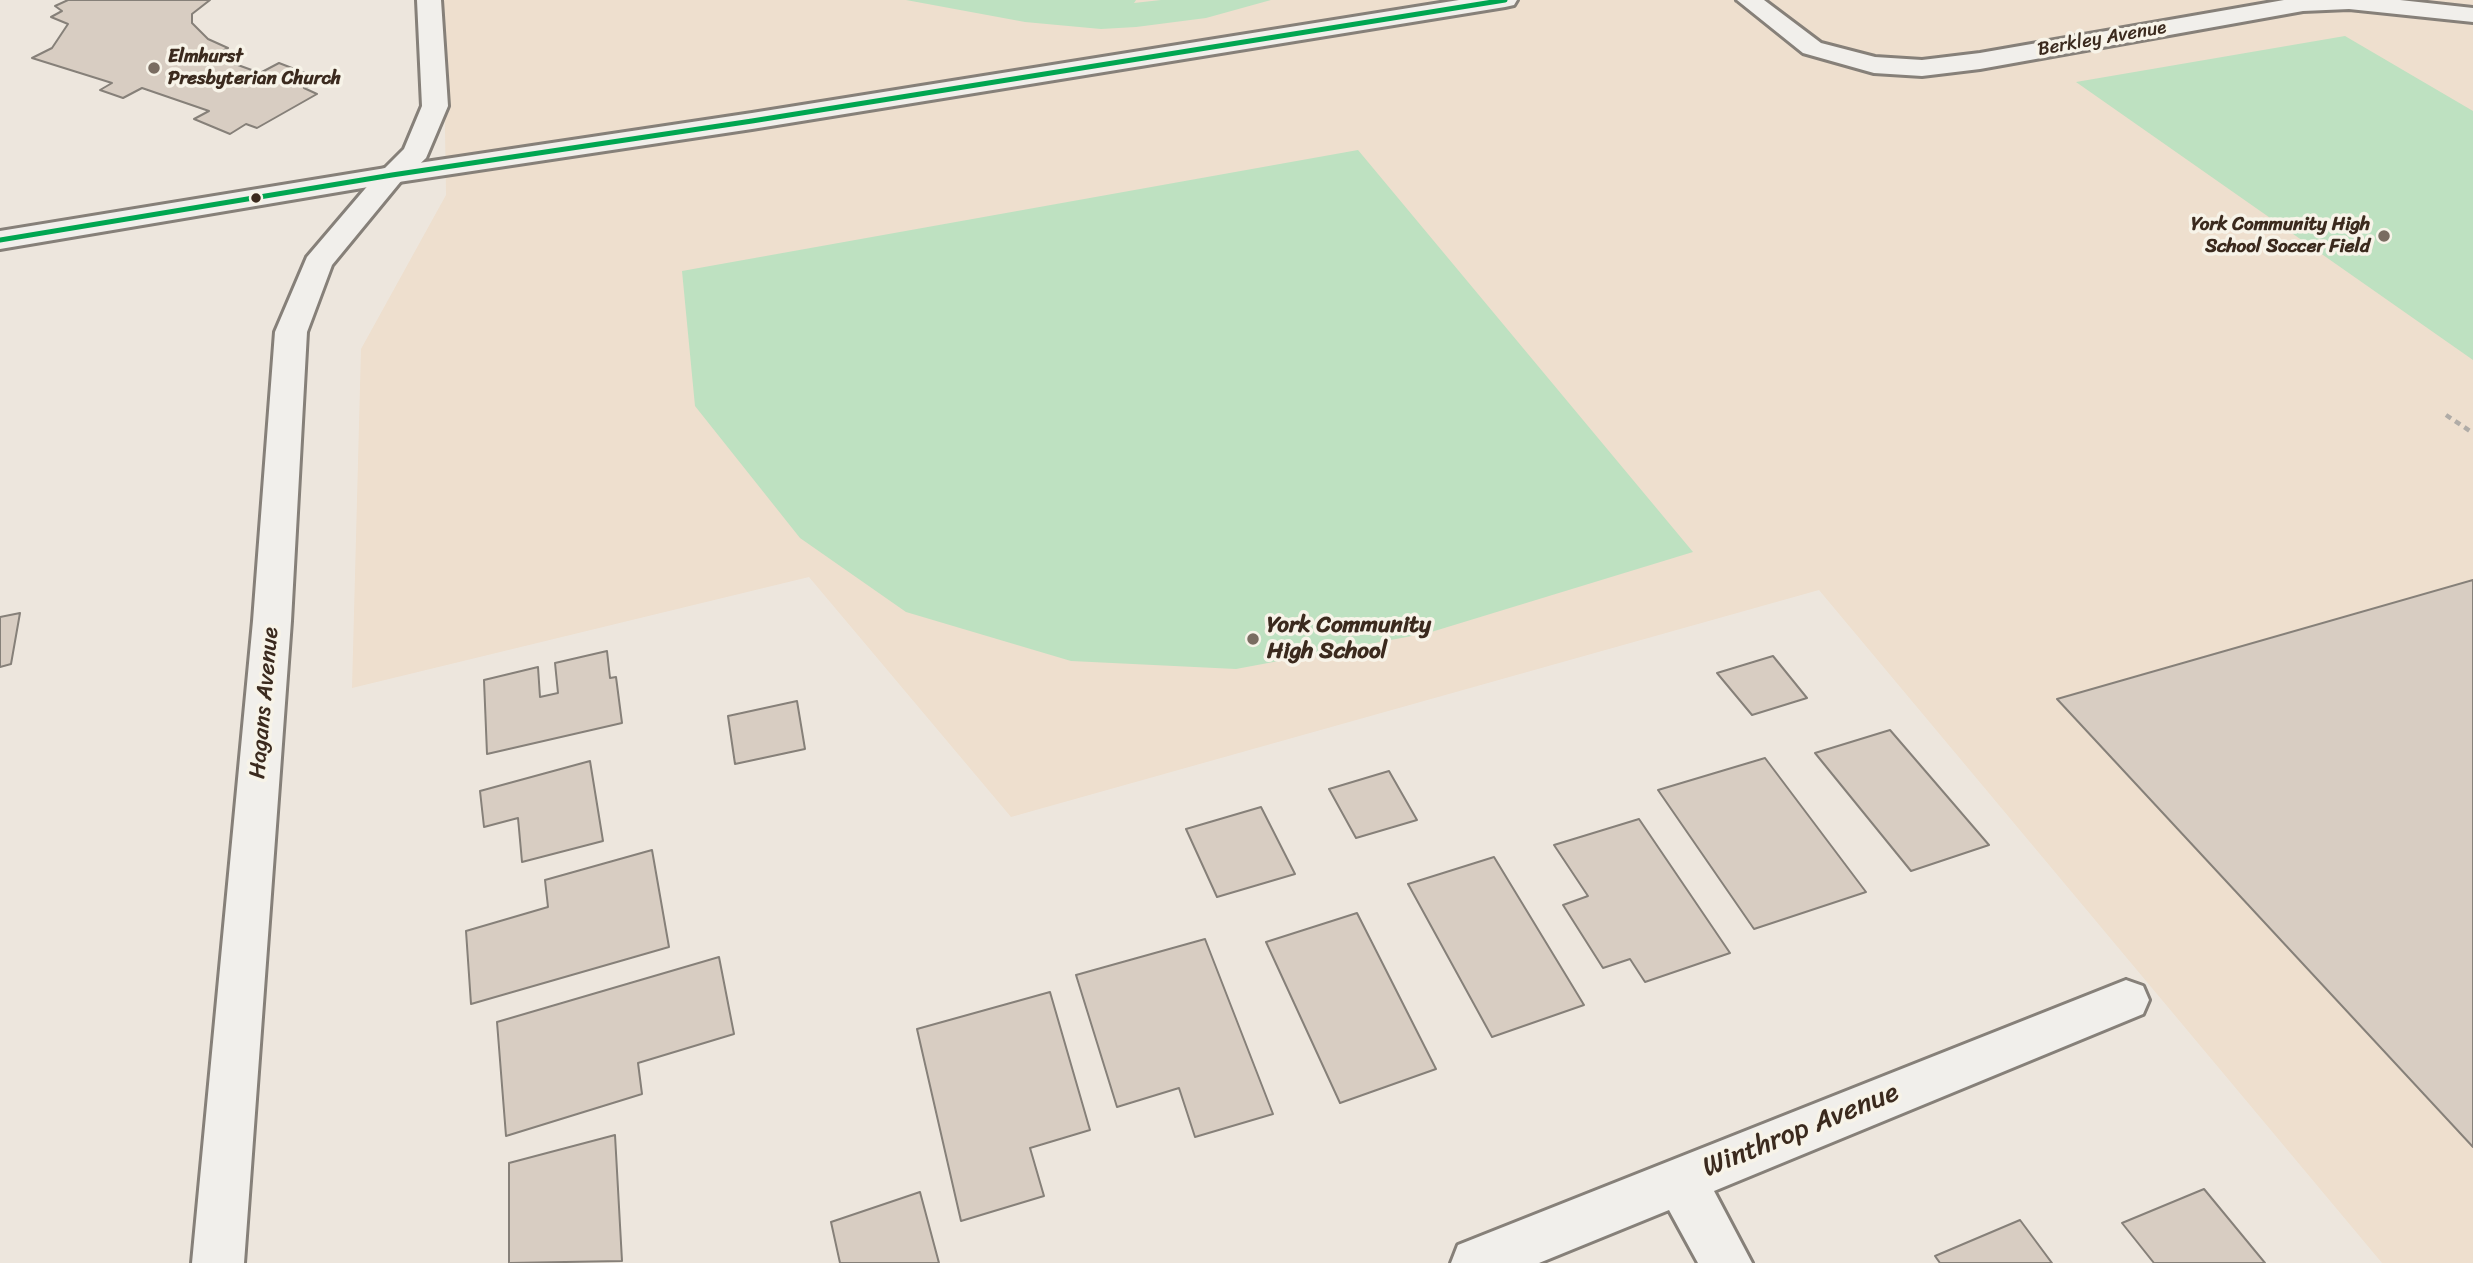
<!DOCTYPE html>
<style>
body{margin:0}
canvas{display:block;background:#ede6dd}
</style>
<canvas width="2473" height="1263"></canvas>
<script>
const ctx = document.querySelector('canvas').getContext('2d');
ctx.lineJoin = 'round';
function fill(path, color) { ctx.fillStyle = color; ctx.fill(path, 'evenodd'); }
const poly = rows => new Path2D(rows.map(r => 'M' + r).join(''));
function strokePath(path, color, width, dash) { ctx.strokeStyle = color; ctx.lineWidth = width; ctx.lineCap = dash ? 'butt' : 'round'; ctx.setLineDash(dash || []); ctx.stroke(path); }
function write(font, color, halo, rows, align = 'center') {
  ctx.font = font + ' Sriracha,sans-serif'; ctx.lineWidth = 7; ctx.setLineDash([]); ctx.textBaseline = 'middle'; ctx.strokeStyle = halo; ctx.fillStyle = color; for (const [text, x, y, turn = 0] of rows) {
    ctx.save(); ctx.translate(x, y); ctx.rotate((+turn || 0) * Math.PI / 180); ctx.textAlign = isNaN(turn) ? turn : align; if (halo) ctx.strokeText(text, 0, 0); ctx.fillText(text, 0, 0); ctx.restore();
  }
}
fill(poly([
 [443,0,2473,0,2473,1263,2382,1263,1819,590,1011,817,809,577,352,688,361,349,446,195]
]), '#eedfce');
fill(poly([
 [906,0,1136,0,1134,3,1161,0,1271,0,1206,18,1136,27,1101,29,1025,22],
 [2345,36,2473,111,2473,360,2076,82],
 [1358,150,1693,552,1428,633,1236,669,1071,661,906,612,800,538,695,406,682,271]
]), '#bee1c1');
const building = poly([
 [68,0,210,0,192,14,192,23,208,39,228,48,213,56,260,73,279,63,323,80,304,88,317,94,257,128,246,124,230,134,194,119,209,111,142,88,123,98,100,90,112,83,32,58,52,48,68,24,51,17,62,11,55,6,68,0],
 [2473,580,2473,1147,2057,699,2473,580],
 [20,613,11,664,0,667,0,617,20,613],
 [607,651,610,678,616,677,622,723,487,754,484,680,538,667,540,697,558,693,555,663,607,651],
 [1773,656,1807,698,1752,715,1717,673,1773,656],
 [797,701,805,749,735,764,728,716,797,701],
 [1890,730,1989,845,1911,871,1815,753,1890,730],
 [1765,758,1866,892,1754,929,1658,790,1765,758],
 [590,761,603,841,522,862,518,818,484,827,480,791,590,761],
 [1389,771,1417,820,1356,838,1329,789,1389,771],
 [1261,807,1295,874,1217,897,1186,829,1261,807],
 [1639,819,1730,953,1645,982,1630,959,1603,968,1563,905,1588,896,1554,845,1639,819],
 [652,850,669,947,471,1004,466,931,548,907,545,880,652,850],
 [1494,857,1584,1005,1492,1037,1408,884,1494,857],
 [1357,913,1436,1069,1340,1103,1266,942,1357,913],
 [1205,939,1273,1114,1195,1137,1179,1088,1117,1107,1076,975,1205,939],
 [719,957,734,1034,638,1063,642,1094,506,1136,497,1022,719,957],
 [1050,992,1090,1130,1030,1148,1044,1196,961,1221,917,1029,1050,992],
 [615,1135,622,1261,509,1263,509,1163,615,1135],
 [2204,1189,2265,1263,2154,1263,2122,1223,2204,1189],
 [920,1192,939,1263,840,1263,831,1222,920,1192],
 [2020,1220,2052,1263,1940,1263,1935,1256,2020,1220]
]);
fill(building, '#d8cdc2');
strokePath(building, '#868079', 2);
const minor = poly([
 [1737,0,1764,0,1821,43,1875,57,1922,60,1980,53,2284,0,2400,0,2473,8,2473,22,2349,9,2303,11,1980,69,1922,76,1874,73,1803,53,1737,0],
 [392,167,402,169,406,175,332,265,307,332,291,621,244,1263,192,1263,253,621,275,332,307,257,382,169,392,167],
 [2126,980,2143,986,2149,1000,2143,1014,1714,1191,1752,1263,1698,1263,1669,1210,1539,1263,1451,1263,1458,1245,2126,980]
]);
const tertiary = poly([
 [417,0,441,0,448,106,426,158,402,181,392,183,382,181,378,175,404,149,422,106,417,0]
]);
const secondary = poly([
 [1459,0,1517,0,1514,5,1505,7,752,129,392,183,0,249,0,231,392,167,752,113,1459,0]
]);
strokePath(minor, '#868079', 6);
strokePath(tertiary, '#868079', 6);
strokePath(secondary, '#868079', 6);
strokePath(poly([
 [2446,415,2473,433]
]), '#b0aca7', 4.5, [6, 5]);
fill(minor, '#f1efeb');
fill(tertiary, '#f1efeb');
fill(secondary, '#f1efeb');
strokePath(poly([
 [0,240,392,175,752,121,1505,0]
]), '#00a651', 5);
for (const [x, y, r, color] of [
 [154,68,7,"#796c61"],
 [256,198,6,"#3b2a1e"],
 [2384,236,7,"#796c61"],
 [1253,639,7,"#796c61"]
]) { const dot = new Path2D(); dot.arc(x, y, r, 0, 2 * Math.PI); ctx.fillStyle = color; ctx.fill(dot); strokePath(dot, '#f7f3e8', 2.5); }
write('19px', '#3b2a1e', '#f7f3e8', [
 ["Berkley Avenue",2102,39,-10]
]);
write('bold 19px', '#3b2a1e', '#f7f3e8', [
 ["Elmhurst",168,57],
 ["Presbyterian Church",168,79],
 ["York Community High",2370,225,"right"],
 ["School Soccer Field",2370,247,"right"]
], 'left');
write('bold 23px', '#3b2a1e', '#f7f3e8', [
 ["York Community",1267,626],
 ["High School",1267,652]
], 'left');
write('23px', '#3b2a1e', '#f7f3e8', [
 ["Hagans Avenue",265,703,-85]
]);
write('28px', '#3b2a1e', '#f7f3e8', [
 ["Winthrop Avenue",1801,1131,-22]
]);
</script>
